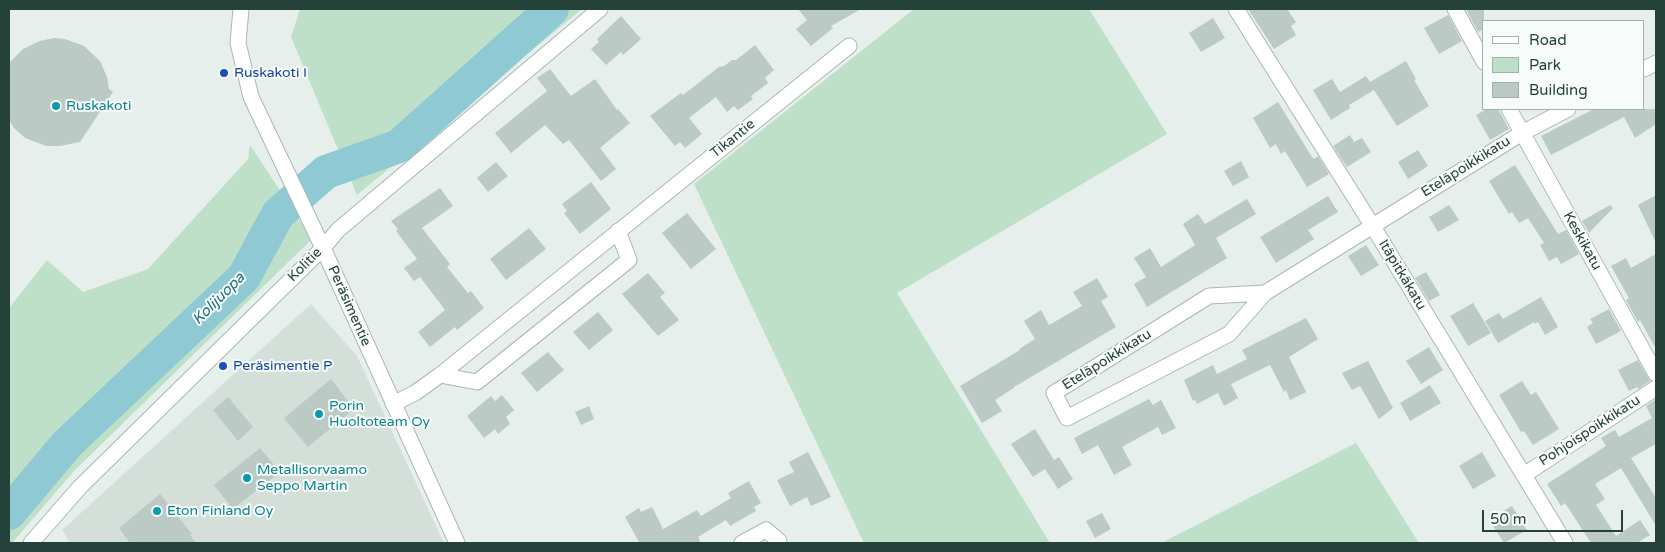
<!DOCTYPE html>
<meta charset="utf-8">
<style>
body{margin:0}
#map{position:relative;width:1665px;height:552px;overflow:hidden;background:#e6efeb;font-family:"Varela Round",sans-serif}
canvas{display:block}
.frame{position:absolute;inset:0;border:10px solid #24423a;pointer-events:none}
.legend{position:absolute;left:1482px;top:20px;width:162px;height:90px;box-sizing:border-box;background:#f7fbf9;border:1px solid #a3b1ad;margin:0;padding:6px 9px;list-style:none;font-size:15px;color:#24423a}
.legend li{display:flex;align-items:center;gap:10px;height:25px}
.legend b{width:25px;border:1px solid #a3b1ad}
.scale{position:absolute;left:1482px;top:510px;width:141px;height:22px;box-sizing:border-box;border:2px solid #24423a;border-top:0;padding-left:6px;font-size:15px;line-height:18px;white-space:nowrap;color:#24423a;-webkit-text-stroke:4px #f7fbf9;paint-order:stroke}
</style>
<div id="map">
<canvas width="1665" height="552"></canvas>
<div class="frame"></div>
<ul class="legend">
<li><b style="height:6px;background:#fff"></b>Road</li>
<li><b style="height:14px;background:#bfe0c8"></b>Park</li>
<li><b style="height:14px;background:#bbcac4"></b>Building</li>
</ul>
<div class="scale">50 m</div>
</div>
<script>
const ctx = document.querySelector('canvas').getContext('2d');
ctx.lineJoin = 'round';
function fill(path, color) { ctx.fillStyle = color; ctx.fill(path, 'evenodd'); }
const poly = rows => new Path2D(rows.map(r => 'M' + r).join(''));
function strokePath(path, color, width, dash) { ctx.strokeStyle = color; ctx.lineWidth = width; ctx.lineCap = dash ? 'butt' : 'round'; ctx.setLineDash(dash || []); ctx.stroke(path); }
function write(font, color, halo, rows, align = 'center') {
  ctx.font = font + ' "Varela Round",sans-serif'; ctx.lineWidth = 4; ctx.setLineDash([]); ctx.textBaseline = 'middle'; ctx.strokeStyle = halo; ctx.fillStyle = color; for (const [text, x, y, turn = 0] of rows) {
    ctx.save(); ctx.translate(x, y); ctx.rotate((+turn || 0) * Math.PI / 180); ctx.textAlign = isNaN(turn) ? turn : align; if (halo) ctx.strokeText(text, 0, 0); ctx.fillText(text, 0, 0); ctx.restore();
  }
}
fill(poly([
 [311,304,357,356,444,543,70,543,62,530]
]), '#d4dfda');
fill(poly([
 [300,9,582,9,357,195,291,37],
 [914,9,1089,9,1167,134,897,293,1050,543,864,543,694,184],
 [250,145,312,239,74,471,12,543,9,543,9,308,47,260,83,292,148,269,248,159],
 [1356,443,1419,543,1161,543,1177,535]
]), '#bfe0c8');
strokePath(poly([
 [9,513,67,444,244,277,278,214,326,172,399,146,552,9]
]), '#8ec9d4', 34);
fill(poly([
 [798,9,861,9,831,26,833,28,811,46,796,29,807,20],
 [1248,9,1287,9,1296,22,1291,26,1296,35,1274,49],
 [1466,9,1484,9,1484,29,1478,32],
 [1448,15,1462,41,1439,54,1424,28],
 [621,16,641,39,623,55,621,52,606,65,591,49,599,42,597,39],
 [1213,18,1225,38,1201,52,1189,33],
 [54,38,65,39,84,46,100,61,107,77,109,89,113,92,80,142,60,146,46,146,25,138,13,127,9,119,9,63,23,49,40,41],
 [755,45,774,70,765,78,768,83,751,96,753,99,738,110,734,106,727,112,716,97,689,118,702,134,685,148,680,142,675,146,650,116,681,93,683,95,719,67,724,66,732,60,736,60],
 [1406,61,1416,79,1414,80,1429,106,1397,126,1374,90,1349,105,1350,108,1331,120,1313,90,1332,79,1340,92,1366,76,1370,82],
 [550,69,571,96,595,79,617,110,618,109,630,123,600,148,616,169,601,181,569,140,563,144,545,125,511,153,495,133,547,91,537,78],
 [1278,102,1312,157,1314,159,1318,156,1329,174,1307,187,1285,151,1281,154,1276,144,1270,148,1253,118],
 [1487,109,1498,109,1509,129,1490,140,1476,115],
 [1594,109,1656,109,1656,124,1635,138,1624,117,1551,155,1541,136],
 [1350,135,1354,142,1362,138,1371,152,1347,167,1333,146],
 [1418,150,1428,166,1408,179,1398,162],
 [1241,161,1249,177,1233,186,1224,171],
 [496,162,508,176,488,192,477,178],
 [1515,165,1558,234,1566,230,1579,254,1561,264,1557,257,1549,261,1540,245,1544,243,1528,218,1519,223,1512,212,1509,214,1489,181],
 [591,182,611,209,580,234,564,213,567,211,562,204],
 [440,188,453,206,422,228,450,264,447,267,468,293,471,291,484,308,457,330,455,327,430,347,418,332,445,310,420,277,414,281,404,268,417,259,396,231,398,229,391,221],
 [1656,195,1656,243,1638,205],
 [1328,196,1338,212,1308,230,1314,239,1276,263,1260,237],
 [1247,199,1256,214,1216,238,1227,258,1147,307,1134,284,1146,277,1134,258,1150,248,1161,267,1195,245,1183,224,1198,214,1205,224],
 [1449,205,1459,220,1438,232,1429,217],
 [1610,205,1613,208,1589,233,1582,221],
 [687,213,716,249,691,269,662,233],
 [529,228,546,249,506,280,490,259],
 [1366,245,1379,265,1361,276,1348,256],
 [1656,254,1656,349,1640,320,1638,322,1626,300,1629,298,1611,266,1626,258,1631,268],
 [1426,272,1440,295,1429,301,1415,278],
 [648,273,665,293,660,297,679,320,658,336,622,294],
 [1097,278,1108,297,1101,301,1116,327,1014,387,1014,388,995,400,1002,411,982,423,960,386,1020,350,1019,349,1035,339,1024,321,1041,310,1049,325,1082,306,1073,292],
 [1541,297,1558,327,1545,335,1538,322,1535,324,1534,322,1498,343,1485,321,1499,313,1503,319],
 [1473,303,1491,333,1468,346,1450,316],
 [1609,309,1621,331,1596,344,1587,327,1593,323,1590,319],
 [598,312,613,330,589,350,573,332],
 [1306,318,1318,339,1289,357,1306,392,1290,400,1286,390,1284,392,1270,365,1231,384,1238,398,1224,406,1218,393,1197,404,1195,400,1193,401,1184,380,1213,365,1217,374,1247,359,1242,350],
 [1429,347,1443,370,1421,384,1406,361],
 [548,352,564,370,537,392,521,373],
 [1638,360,1650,381,1638,389,1637,387,1629,391,1618,370],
 [1368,361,1393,408,1379,419,1360,386,1352,390,1342,373],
 [331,379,354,409,308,447,284,418],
 [1522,381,1531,395,1536,392,1559,429,1533,445,1524,431,1521,432,1499,395],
 [1430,385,1441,403,1410,421,1400,403],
 [502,395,514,410,506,417,510,424,498,434,495,429,484,438,467,416,491,396,495,401],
 [228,397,253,427,238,441,213,410],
 [1149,399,1153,405,1161,400,1176,428,1162,435,1158,427,1122,447,1132,465,1114,475,1098,445,1082,454,1074,438],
 [1656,399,1656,444,1631,458,1656,498,1656,526,1621,468,1595,484,1605,499,1596,505,1616,536,1640,520,1650,535,1637,543,1591,543,1565,503,1561,506,1547,484,1606,446,1601,438,1615,430,1619,437,1652,418,1646,406],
 [589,406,594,419,581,425,575,412],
 [1035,429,1054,460,1059,457,1073,479,1058,489,1045,469,1033,477,1011,444],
 [260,448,280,472,233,509,214,485],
 [808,452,831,497,811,506,807,497,790,506,777,480,794,472,789,462],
 [1482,452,1496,476,1473,489,1459,466],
 [749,481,761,503,754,507,756,511,730,526,726,520,698,537,701,543,637,543,639,542,625,517,639,508,641,512,652,507,663,529,697,510,701,516,731,498,728,493],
 [160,494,192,534,190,535,196,543,130,543,119,528],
 [1512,506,1527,530,1504,543,1489,520],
 [1102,513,1111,529,1095,538,1086,521]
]), '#bbcac4');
const street = poly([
 [241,9,238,43,251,97,323,248,457,543],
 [1236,9,1372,225,1565,543],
 [1455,9,1484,62],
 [1644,69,1656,63],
 [1509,109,1656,374],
 [1265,293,1209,296,1054,393,1067,418,1229,334,1265,293,1522,133,1568,109],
 [440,375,477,382,629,260,618,231],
 [393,404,415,393,440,375,849,46],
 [1524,475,1656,388],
 [31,543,80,487,323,248,338,230,600,9],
 [742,543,766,530,779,541,779,543]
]);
strokePath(street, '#a8b8b2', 17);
strokePath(street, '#fff', 15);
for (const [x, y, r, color] of [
 [224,73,5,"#1a4fb4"],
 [56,106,5,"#0f9aa8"],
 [223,366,5,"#1a4fb4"],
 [319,414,5,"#0f9aa8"],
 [247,478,5,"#0f9aa8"],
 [157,511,5,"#0f9aa8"]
]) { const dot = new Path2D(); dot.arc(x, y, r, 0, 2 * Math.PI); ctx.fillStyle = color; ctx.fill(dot); strokePath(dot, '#f7fbf9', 2); }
write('14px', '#164399', '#f7fbf9', [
 ["Ruskakoti I",234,73],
 ["Peräsimentie P",233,366]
], 'left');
write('14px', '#0d838f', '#f7fbf9', [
 ["Ruskakoti",66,106],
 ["Porin",329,406],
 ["Huoltoteam Oy",329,422],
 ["Metallisorvaamo",257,470],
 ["Seppo Martin",257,486],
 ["Eton Finland Oy",167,511]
], 'left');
write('14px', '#24423a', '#f7fbf9', [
 ["Tikantie",733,139,-39],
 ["Eteläpoikkikatu",1466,167,-32],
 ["Keskikatu",1582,241,61],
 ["Kolitie",305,265,-45],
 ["Itäpitkäkatu",1402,275,59],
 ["Peräsimentie",349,306,66],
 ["Eteläpoikkikatu",1107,360,-32],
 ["Pohjoispoikkikatu",1590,431,-33]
]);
write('italic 15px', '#1c6f80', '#f7fbf9', [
 ["Kolijuopa",219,299,-45]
]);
</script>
